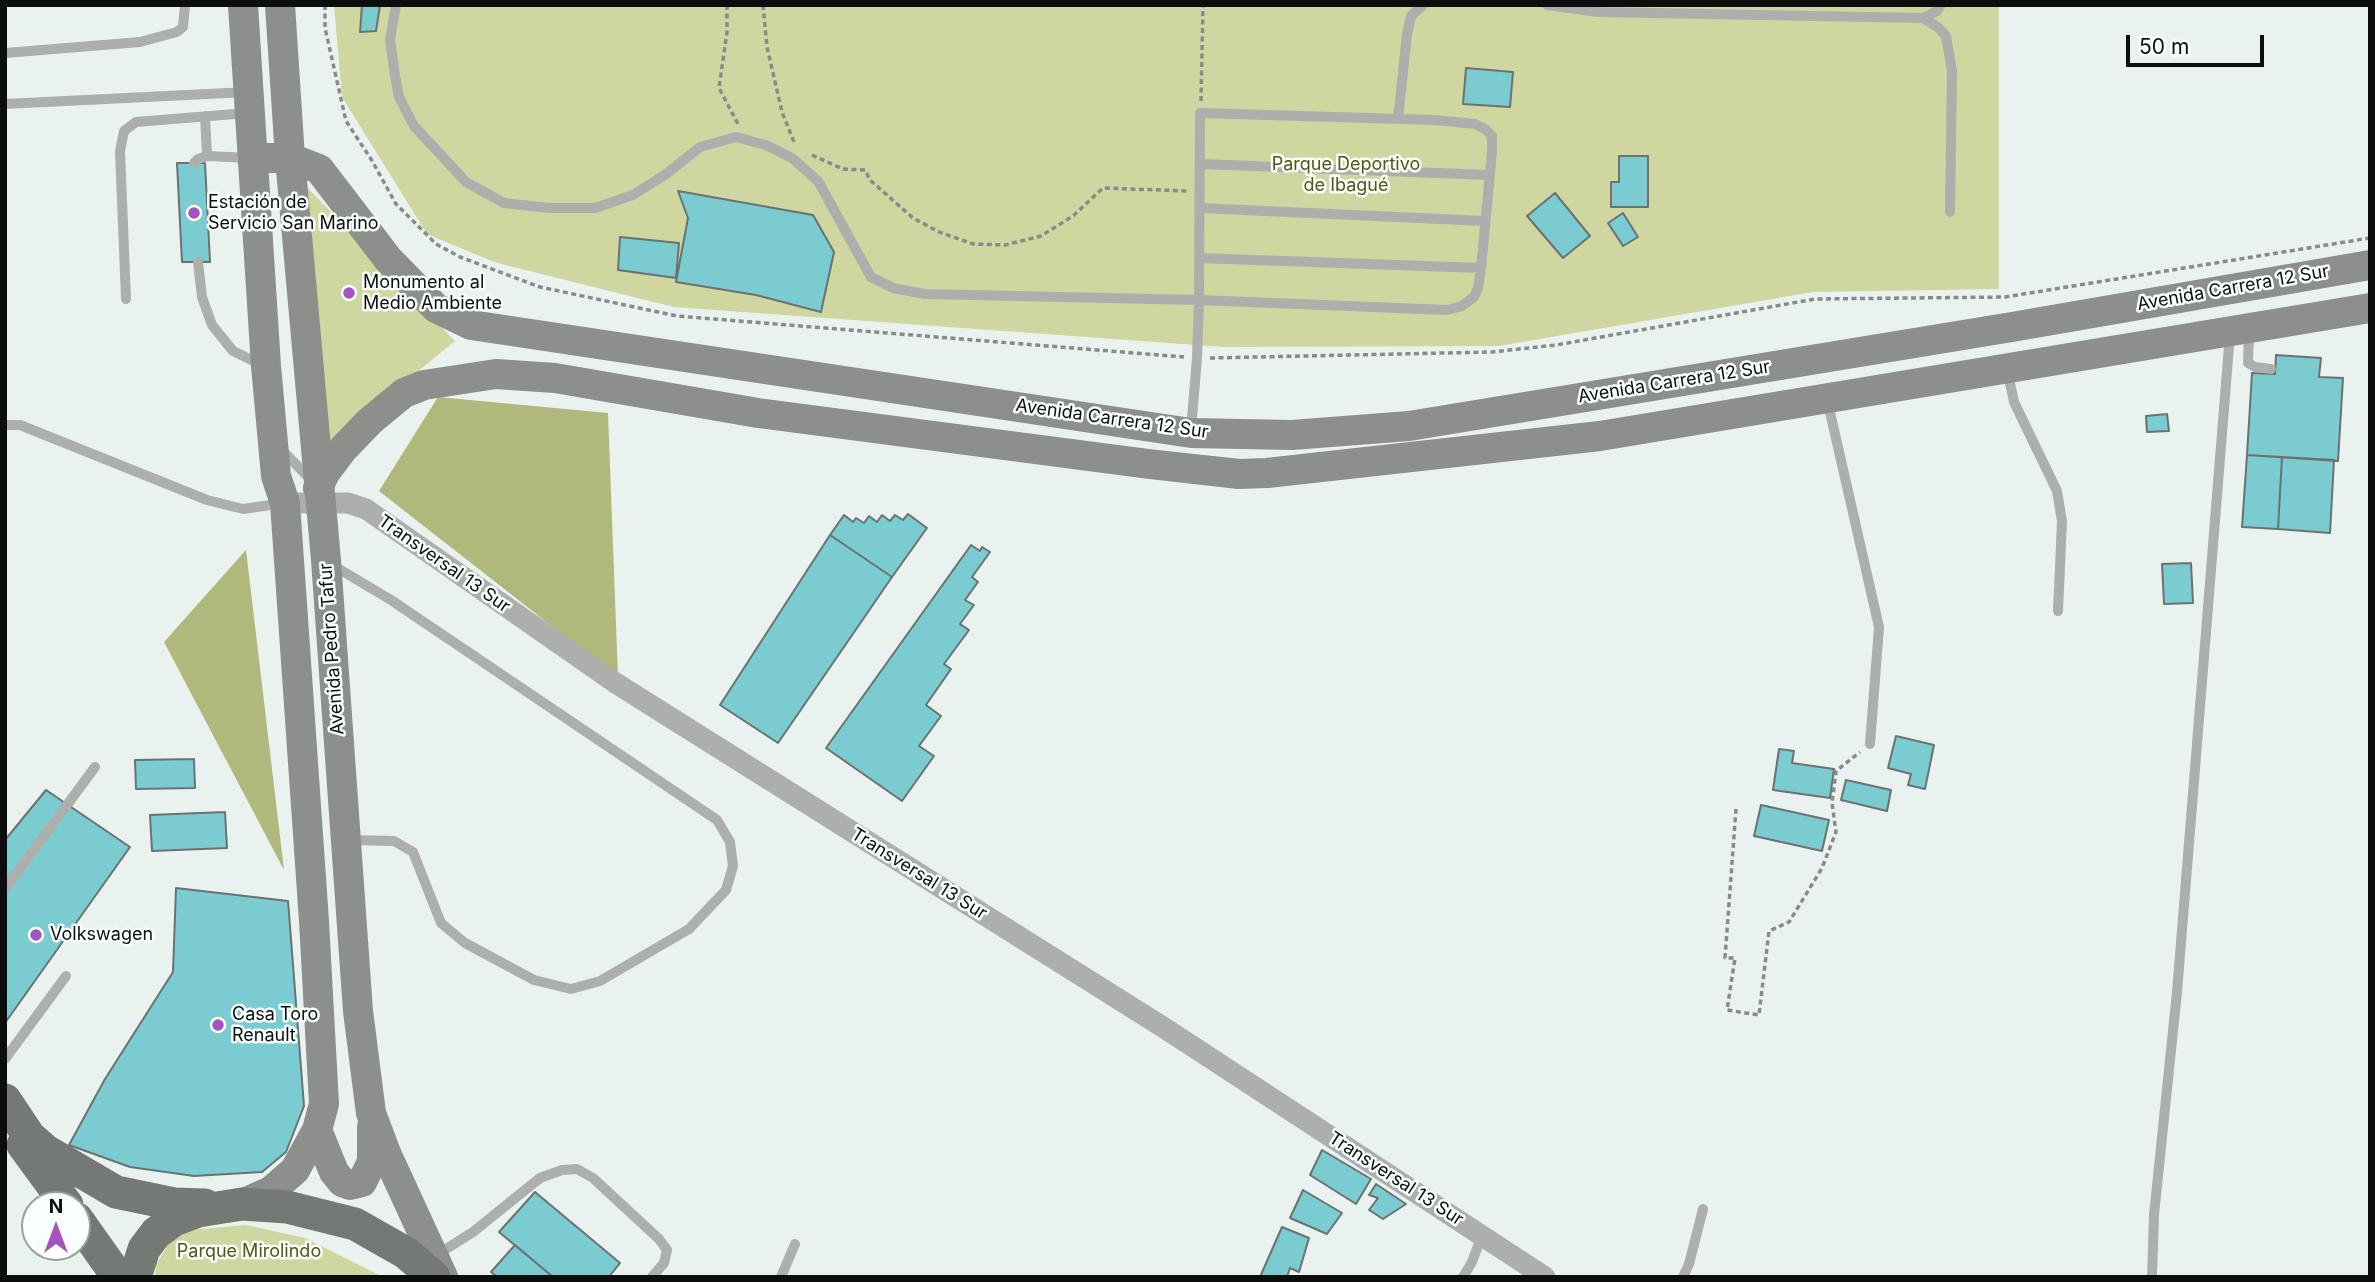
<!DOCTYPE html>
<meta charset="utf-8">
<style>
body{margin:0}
#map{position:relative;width:2375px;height:1282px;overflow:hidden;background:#eaf2ef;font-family:Inter,sans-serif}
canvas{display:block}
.frame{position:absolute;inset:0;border:7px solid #0c0e0d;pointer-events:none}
.north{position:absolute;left:21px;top:1191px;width:70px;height:70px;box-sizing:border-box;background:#f8fffc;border:2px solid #9a9f9c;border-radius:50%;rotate:0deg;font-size:19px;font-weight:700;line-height:28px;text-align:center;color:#0c0e0d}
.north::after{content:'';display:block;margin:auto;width:24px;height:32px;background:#a653c2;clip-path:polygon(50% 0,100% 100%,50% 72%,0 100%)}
.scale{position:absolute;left:2126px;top:35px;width:138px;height:32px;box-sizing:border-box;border:4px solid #0c0e0d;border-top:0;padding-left:9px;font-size:21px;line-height:24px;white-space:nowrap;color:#0c0e0d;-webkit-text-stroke:5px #f8fffc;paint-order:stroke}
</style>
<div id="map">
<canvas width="2375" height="1282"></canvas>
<div class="frame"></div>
<div class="north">N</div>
<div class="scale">50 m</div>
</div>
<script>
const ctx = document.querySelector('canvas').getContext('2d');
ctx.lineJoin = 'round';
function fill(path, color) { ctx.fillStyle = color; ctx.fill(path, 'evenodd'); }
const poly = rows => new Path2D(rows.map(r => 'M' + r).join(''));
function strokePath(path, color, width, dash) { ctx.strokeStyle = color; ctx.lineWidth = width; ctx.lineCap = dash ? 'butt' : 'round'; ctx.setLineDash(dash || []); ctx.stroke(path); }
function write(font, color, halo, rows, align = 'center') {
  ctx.font = font + ' Inter,sans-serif'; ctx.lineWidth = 5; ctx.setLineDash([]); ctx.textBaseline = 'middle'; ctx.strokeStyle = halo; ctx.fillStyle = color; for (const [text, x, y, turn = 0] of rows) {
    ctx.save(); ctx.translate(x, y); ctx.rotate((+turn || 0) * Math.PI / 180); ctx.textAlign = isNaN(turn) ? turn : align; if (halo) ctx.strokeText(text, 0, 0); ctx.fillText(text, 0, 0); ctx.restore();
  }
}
fill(poly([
 [334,5,1999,5,1999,289,1813,292,1499,346,1224,347,674,307,494,262,427,234,342,97],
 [305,185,455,341,323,449],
 [246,1225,305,1238,383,1277,155,1277,156,1265,169,1243,191,1230]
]), '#cfd69f');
fill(poly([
 [438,397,608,413,618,678,379,491],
 [246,550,284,870,164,642]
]), '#b1b87c');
const building = poly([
 [362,5,380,5,376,31,360,32,362,5],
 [1466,68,1513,72,1510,107,1463,104,1466,68],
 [1619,156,1648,156,1648,207,1611,207,1611,182,1619,182,1619,156],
 [177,163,205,163,210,262,182,262,177,163],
 [678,191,813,215,834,252,821,312,756,295,676,282,688,218,678,191],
 [1555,193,1590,236,1563,258,1527,216,1555,193],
 [1623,213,1638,237,1623,246,1608,223,1623,213],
 [620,237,679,243,676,278,618,270,620,237],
 [2276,355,2321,358,2319,377,2343,378,2338,461,2247,455,2252,373,2275,374,2276,355],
 [2167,414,2169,431,2147,432,2146,416,2167,414],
 [2247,455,2282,457,2278,529,2242,527,2247,455],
 [2282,457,2334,460,2330,533,2278,529,2282,457],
 [908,514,927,528,892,577,830,535,844,515,853,522,856,518,864,523,869,516,877,522,882,515,890,521,895,515,903,520,908,514],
 [830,535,892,577,778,743,720,705,830,535],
 [971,545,980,551,982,547,990,552,972,577,978,582,965,600,974,605,960,624,969,630,944,664,951,669,926,705,941,716,919,746,934,756,902,801,826,748,971,545],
 [2191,563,2193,603,2164,604,2162,564,2191,563],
 [1896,736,1934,745,1925,789,1908,785,1911,774,1888,768,1896,736],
 [1779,749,1794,751,1792,763,1834,769,1830,798,1773,790,1779,749],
 [194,759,195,788,136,789,135,760,194,759],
 [1846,780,1891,790,1887,811,1841,800,1846,780],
 [46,790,130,847,5,1023,5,840,46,790],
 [1761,805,1829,820,1822,851,1754,836,1761,805],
 [225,812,227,848,152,851,150,815,225,812],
 [176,888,288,901,304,1106,286,1152,262,1172,194,1176,130,1167,69,1145,105,1079,173,972,176,888],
 [1322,1150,1371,1179,1356,1204,1310,1175,1322,1150],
 [1376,1184,1406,1204,1383,1219,1369,1210,1378,1198,1369,1195,1376,1184],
 [1303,1190,1342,1213,1327,1234,1290,1218,1303,1190],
 [535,1192,620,1263,609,1277,553,1277,499,1232,535,1192],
 [1282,1227,1309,1238,1299,1272,1290,1268,1287,1277,1260,1277,1282,1227],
 [515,1245,553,1277,497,1277,491,1272,515,1245]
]);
fill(building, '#7accd1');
strokePath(building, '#6a7272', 2);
strokePath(poly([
 [325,5,325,28,346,121,371,159,396,204,436,244,460,257,540,287,677,316,1184,357],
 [727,5,727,32,719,88,738,124],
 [763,5,767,47,782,112,794,142],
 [1201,101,1203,5],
 [812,155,843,169,865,170,870,180,913,218,939,232,973,244,1005,245,1041,236,1073,216,1103,188,1188,191],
 [1210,358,1492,352,1556,345,1815,299,2005,297,2370,238],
 [1736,809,1725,958,1735,958,1727,1010,1759,1015,1769,931,1789,922,1822,868,1836,832,1832,803,1836,771,1860,752]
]), '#878c8a', 3.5, [5, 3.5]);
strokePath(poly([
 [396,5,390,40,395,76,399,97,414,126,466,182,504,203,549,208,595,208,633,195,666,174,700,147,736,137,766,145,792,158,818,181,871,277,893,288,925,294,1199,300,1447,310,1462,306,1474,297,1478,288,1481,268,1492,152,1492,136,1485,129,1475,124,1435,120,1200,113,1199,300,1197,358,1191,430],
 [1547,5,1598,12,1923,18,1937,11,1941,5],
 [1923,18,1939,28,1946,36,1952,71,1950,212],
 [5,53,140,42,177,32,183,27,185,5],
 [5,104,247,92],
 [205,116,207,156],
 [1398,119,1407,34,1411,16,1423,5],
 [194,163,198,159,207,156,250,158],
 [1201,164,1489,175],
 [1200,208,1485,221],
 [1199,258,1481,268],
 [198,262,202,297,212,325,233,351,262,365],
 [126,299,120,151,124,131,136,122,247,113],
 [2249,331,2248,363,2255,367,2271,369],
 [2007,369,2014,402,2057,491,2062,521,2058,611],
 [1827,399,1879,627,1870,744],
 [5,425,20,425,207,500,243,509,284,503],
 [279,447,312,481],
 [329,563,391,600,717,820,730,842,733,866,726,890,689,929,600,981,571,989,534,980,465,943,441,923,413,852,394,841,348,840],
 [5,889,95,767],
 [5,1059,66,976],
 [435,1256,473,1232,540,1178,562,1170,577,1169,593,1178,659,1239,667,1250,664,1263,652,1277],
 [781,1277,795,1244],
 [1463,1277,1472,1262,1482,1235],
 [1683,1277,1689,1264,1703,1209],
 [2152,1277,2154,1215,2177,992,2230,334]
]), '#adafac', 10);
strokePath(poly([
 [285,503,348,503,366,509,614,682,1166,1029,1545,1277]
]), '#adafac', 21);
strokePath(poly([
 [280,5,290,158,326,560,358,1011,371,1113,386,1153,443,1277],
 [253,158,290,158,319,169,388,259,436,308,471,325,1191,433,1292,435,1409,426,2012,327,2370,265],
 [318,488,325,473,343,449,370,421,404,393,424,385,496,374,555,378,758,413,1149,464,1239,474,1267,473,1600,436,2370,308],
 [317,1130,334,1172,342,1182,350,1185,362,1182,372,1162,372,1127],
 [242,1204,271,1191,295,1170,317,1130,324,1104,314,921,285,503,276,476,266,366,243,5]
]), '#8c8f8c', 30);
strokePath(poly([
 [5,1100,29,1136,46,1151,116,1192,174,1204,205,1205],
 [23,1145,67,1205],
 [77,1219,118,1277],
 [135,1277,144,1249,156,1233,174,1220,198,1211,242,1204,287,1207,355,1224,406,1253,434,1277]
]), '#757975', 33);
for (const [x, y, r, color] of [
 [194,213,7,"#a653c2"],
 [349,293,7,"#a653c2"],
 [36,935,7,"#a653c2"],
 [218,1025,7,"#a653c2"]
]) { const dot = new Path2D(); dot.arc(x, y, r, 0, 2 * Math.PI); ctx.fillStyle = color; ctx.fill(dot); strokePath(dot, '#f8fffc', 2.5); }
write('18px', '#525712', '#f8fffc', [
 ["Parque Deportivo",1346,165],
 ["de Ibagué",1346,186],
 ["Parque Mirolindo",249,1252]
]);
write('18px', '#0c0e0d', '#f8fffc', [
 ["Estación de",208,203],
 ["Servicio San Marino",208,224],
 ["Monumento al",363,283],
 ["Medio Ambiente",363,304],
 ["Volkswagen",50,935],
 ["Casa Toro",232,1015],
 ["Renault",232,1036]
], 'left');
write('18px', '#0c0e0d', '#f8fffc', [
 ["Avenida Carrera 12 Sur",2233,288,-10],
 ["Avenida Carrera 12 Sur",1674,382,-9],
 ["Avenida Carrera 12 Sur",1112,419,8],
 ["Transversal 13 Sur",444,564,35],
 ["Avenida Pedro Tafur",332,649,-94],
 ["Transversal 13 Sur",919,874,32],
 ["Transversal 13 Sur",1396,1179,33]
]);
</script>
